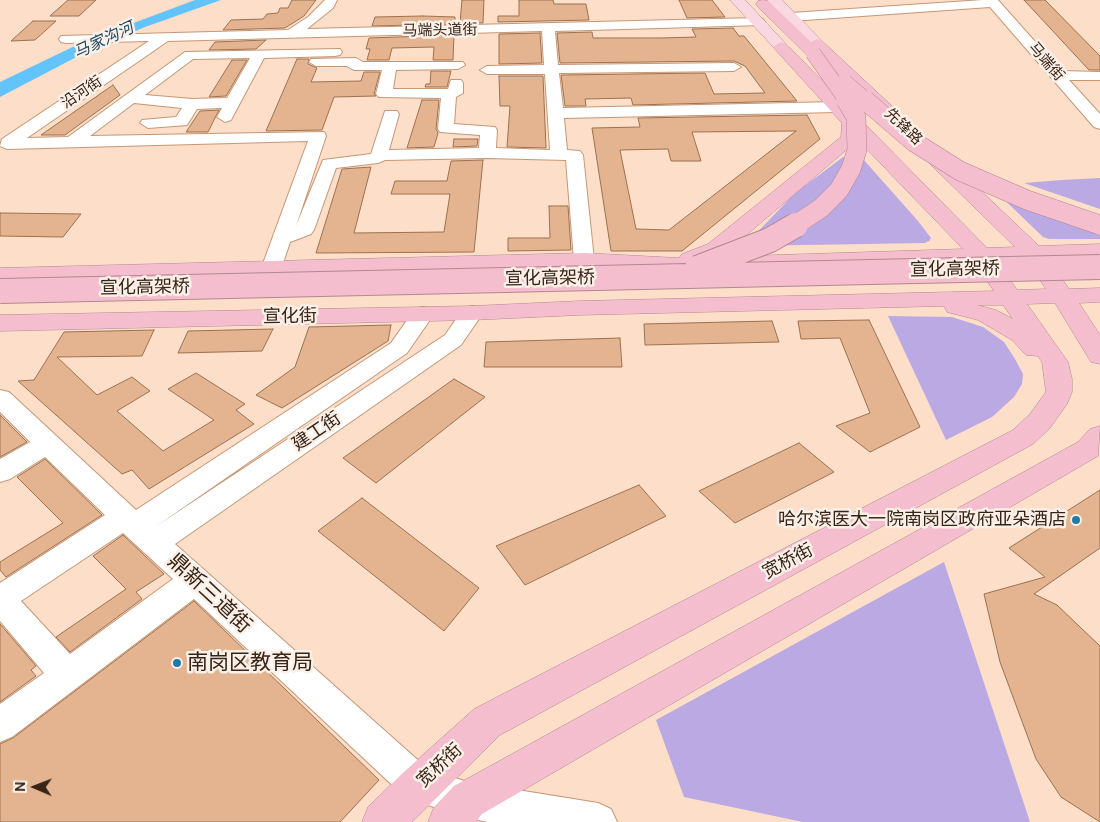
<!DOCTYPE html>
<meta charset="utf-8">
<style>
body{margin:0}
#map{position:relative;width:1100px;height:822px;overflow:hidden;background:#fcdec9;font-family:"DM Sans",sans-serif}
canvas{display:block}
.north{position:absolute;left:10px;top:762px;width:50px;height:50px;-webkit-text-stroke:4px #faf0e8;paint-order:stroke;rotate:271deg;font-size:14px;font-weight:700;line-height:20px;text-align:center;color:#372417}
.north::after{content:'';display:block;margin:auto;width:18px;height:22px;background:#372417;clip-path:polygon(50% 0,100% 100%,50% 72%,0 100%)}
</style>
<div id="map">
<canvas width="1100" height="822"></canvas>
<div class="north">N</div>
</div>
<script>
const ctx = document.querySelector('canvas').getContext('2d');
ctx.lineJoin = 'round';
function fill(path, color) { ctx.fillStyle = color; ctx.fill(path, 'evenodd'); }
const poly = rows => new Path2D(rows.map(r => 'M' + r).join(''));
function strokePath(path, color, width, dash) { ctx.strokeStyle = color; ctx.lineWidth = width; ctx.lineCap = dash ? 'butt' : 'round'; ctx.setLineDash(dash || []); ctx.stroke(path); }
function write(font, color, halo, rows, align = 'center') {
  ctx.font = font + ' "DM Sans","Noto Sans SC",sans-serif'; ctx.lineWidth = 5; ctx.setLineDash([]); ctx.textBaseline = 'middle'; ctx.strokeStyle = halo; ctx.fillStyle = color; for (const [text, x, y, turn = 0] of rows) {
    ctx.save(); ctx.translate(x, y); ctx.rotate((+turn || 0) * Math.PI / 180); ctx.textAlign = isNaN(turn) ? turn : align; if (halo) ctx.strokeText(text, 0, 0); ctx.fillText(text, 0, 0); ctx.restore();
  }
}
fill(poly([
 [843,157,863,159,918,221,931,238,929,241,925,243,744,246,795,193],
 [1100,178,1100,209,1024,183,1062,180],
 [992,188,1100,227,1100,239,1049,239,1043,237],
 [888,316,952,317,983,327,1004,342,1015,359,1023,374,1022,384,1014,397,992,417,946,440],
 [944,562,1030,822,803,822,684,797,656,720]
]), '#baa9e3');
fill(poly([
 [195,0,221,0,145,27,86,52,0,97,0,82,83,42]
]), '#62c3fd');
const building = poly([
 [68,0,96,0,79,16,50,16,68,0],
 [292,0,316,0,304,16,285,28,223,30,231,20,263,19,267,14,278,13,280,8,288,8,292,0],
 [462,0,484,0,483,23,460,23,462,0],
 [519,0,553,0,554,4,586,4,589,20,498,22,498,16,519,16,519,0],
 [679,0,712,0,725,17,687,18,679,0],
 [1024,0,1045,0,1100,56,1100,70,1089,70,1024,0],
 [423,16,455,17,455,24,372,26,375,17,423,16],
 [33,21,56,21,35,40,11,41,33,21],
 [733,28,739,36,744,36,797,101,633,105,631,98,585,99,586,106,565,106,561,75,705,73,714,94,765,93,745,66,734,61,560,63,557,33,592,32,593,38,661,38,696,37,692,29,733,28],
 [540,33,542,63,499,64,499,34,540,33],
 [454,35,453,60,433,60,434,47,392,48,389,60,367,60,370,49,366,49,369,38,454,35],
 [266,40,256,49,209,50,215,42,266,40],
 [297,59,309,59,308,64,317,68,311,82,361,81,364,72,380,72,374,94,376,96,334,97,322,130,266,131,297,59],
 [232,60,247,60,226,96,209,97,232,60],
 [431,71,451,71,447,87,425,87,426,84,430,84,431,71],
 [499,76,543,76,546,148,507,147,510,106,500,106,499,76],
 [113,85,120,95,65,135,41,135,113,85],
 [422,100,439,100,436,129,438,133,434,147,407,148,422,100],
 [219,110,208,132,186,132,200,111,219,110],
 [807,115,820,139,682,251,611,251,592,128,640,127,638,118,807,115],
 [796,131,669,230,636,229,620,150,668,149,671,161,701,161,692,132,796,131],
 [454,139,478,139,477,146,453,147,454,139],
 [483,160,474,252,316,253,342,169,371,167,354,233,444,232,450,194,391,194,395,181,447,181,451,161,483,160],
 [549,206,568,206,571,250,508,251,508,238,550,238,549,206],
 [0,213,81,214,63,237,0,236,0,213],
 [869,320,920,427,870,452,836,426,870,413,840,338,801,339,798,321,869,320],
 [772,321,779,342,645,345,644,324,772,321],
 [391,325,388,341,282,408,256,395,295,367,309,327,391,325],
 [273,329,262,351,178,353,188,331,273,329],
 [154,330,142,356,57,357,97,395,132,377,150,391,117,411,163,451,214,420,168,389,196,373,245,404,236,410,254,424,149,489,132,470,122,474,18,381,34,380,64,332,154,330],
 [620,338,622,367,484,367,486,342,620,338],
 [454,379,485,397,376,483,343,458,454,379],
 [0,415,27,442,0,457,0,415],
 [799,443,834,472,735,523,699,491,799,443],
 [45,459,102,515,6,577,0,570,0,562,63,523,17,477,45,459],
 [639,485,666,516,525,585,496,546,639,485],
 [1100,490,1100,548,1034,594,1057,605,1100,646,1100,822,1061,797,1036,759,1000,662,984,594,1045,577,1009,548,1100,490],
 [362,498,479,588,444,631,318,531,362,498],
 [123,535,164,574,136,592,142,599,70,652,56,637,126,589,93,556,123,535],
 [194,601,379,780,340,822,0,822,0,744,13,738,194,601],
 [0,624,36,666,31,670,36,676,0,702,0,624]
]);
fill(building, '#e4b490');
strokePath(building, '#9d714f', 1);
const minor = poly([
 [325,0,337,0,333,8,307,29,758,18,763,19,765,22,763,25,555,31,558,65,734,63,741,67,734,71,559,73,563,108,837,102,845,107,837,112,564,118,567,150,580,151,583,155,594,260,591,264,584,266,577,264,574,260,566,160,487,158,385,160,378,163,336,168,314,230,311,234,290,242,281,269,278,273,271,275,264,273,261,269,308,141,7,149,0,146,2,139,149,41,66,43,61,42,59,39,61,36,288,30,308,17,325,0],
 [542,31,544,65,487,66,480,70,487,74,545,74,550,150,496,148,497,130,495,127,454,124,456,97,463,93,463,83,461,80,451,80,448,89,393,89,396,70,458,69,465,65,463,62,363,62,356,58,311,59,309,62,316,66,347,66,354,70,382,70,376,94,379,97,441,98,438,129,440,132,480,135,479,148,389,150,399,114,397,111,385,111,371,154,323,160,296,226,326,136,324,132,90,136,134,103,182,108,176,117,142,120,140,123,148,128,187,125,197,109,222,108,217,117,225,122,231,120,264,58,335,56,340,55,342,52,340,49,185,52,68,137,27,138,168,41,542,31],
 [250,58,227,98,192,99,145,95,193,59,250,58],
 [983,0,998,0,1061,71,1100,72,1100,80,1069,80,1100,114,1100,129,1094,127,990,7,791,21,785,17,791,13,983,0],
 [472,306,480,308,483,313,461,345,175,544,429,770,468,782,598,803,611,809,617,822,488,822,468,818,406,798,194,599,12,737,0,742,0,704,44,673,0,621,0,583,105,515,45,457,10,479,0,482,0,459,30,442,0,412,0,390,9,392,136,510,391,343,415,309,423,307,431,309,434,314,407,353,155,527,445,335,464,308,472,306],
 [123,533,173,579,70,654,21,601,123,533]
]);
const major = poly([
 [730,0,745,0,786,44,789,47,786,50,776,50,730,0],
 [767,0,782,0,822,41,825,44,822,47,812,47,767,0]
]);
const highway = poly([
 [763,0,768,1,811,42,817,39,822,41,892,106,895,110,892,114,880,114,819,55,813,58,808,56,758,7,756,4,758,1,763,0],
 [781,42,786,44,987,248,1015,247,924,158,922,154,924,150,938,150,1039,246,1100,244,1100,258,1048,259,1069,289,1100,288,1100,302,1079,303,1100,335,1100,364,1091,362,1055,303,1027,304,1068,362,1072,379,1072,392,1067,404,1050,428,1033,444,500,735,412,822,362,822,368,807,405,771,474,709,1013,430,1030,414,1046,392,1042,362,1038,356,1026,355,1012,340,978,320,947,312,944,306,580,315,472,320,0,331,0,315,472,306,580,301,994,291,974,262,675,272,584,267,0,282,0,268,584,253,679,258,682,254,708,244,841,137,842,123,773,47,781,42],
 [858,140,963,249,715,257,724,254,858,140],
 [1026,260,1046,289,1017,290,997,261,1026,260],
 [977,305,1003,305,1013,319,996,310,977,305],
 [1100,426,1098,456,482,814,476,822,428,822,434,807,454,786,1078,442,1090,429,1100,426]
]);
strokePath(minor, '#c69775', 2);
strokePath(major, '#b2888f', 1);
strokePath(highway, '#b2888f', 1);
fill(minor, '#fff');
fill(major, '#f9d8e2');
fill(highway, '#f5becf');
const highwayBridgeFar2 = poly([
 [813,53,847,101],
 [845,82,867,101]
]);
const highwayBridgeFar1 = poly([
 [865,100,914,142,960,171,1027,200,1100,225],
 [794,226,821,208,839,190,851,169,857,150,856,117,846,100]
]);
const highwayBridge = poly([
 [697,268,770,240,796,225],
 [0,291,1100,267]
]);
strokePath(highwayBridgeFar2, '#b2888f', 16, []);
strokePath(highwayBridgeFar1, '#b2888f', 20, []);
strokePath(highwayBridge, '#b2888f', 26, []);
strokePath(highwayBridgeFar2, '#f5becf', 15);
strokePath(highwayBridgeFar1, '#f5becf', 19);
strokePath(highwayBridge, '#f5becf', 24);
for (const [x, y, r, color] of [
 [1076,520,5,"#227aa9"],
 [177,663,5,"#227aa9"]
]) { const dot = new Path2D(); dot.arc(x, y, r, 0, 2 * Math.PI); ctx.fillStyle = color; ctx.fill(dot); strokePath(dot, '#faf0e8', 2); }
write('15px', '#372417', '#faf0e8', [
 ["马端头道街",440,31,-1],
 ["马端街",1046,62,49],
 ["沿河街",82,93,-34],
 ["先锋路",903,127,44]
]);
write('italic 16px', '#1f4760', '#faf0e8', [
 ["马家沟河",104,41,-25]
]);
write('18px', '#372417', '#faf0e8', [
 ["宣化高架桥",955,270,-1],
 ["宣化高架桥",550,279,-1],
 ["宣化高架桥",145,288,-1],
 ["宣化街",290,317,-1],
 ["建工街",317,432,-34],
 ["宽桥街",788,562,-28],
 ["宽桥街",440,766,-43]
]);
write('18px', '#372417', '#faf0e8', [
 ["哈尔滨医大一院南岗区政府亚朵酒店",1066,520]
], 'right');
write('21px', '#372417', '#faf0e8', [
 ["鼎新三道街",209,594,43]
]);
write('21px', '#372417', '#faf0e8', [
 ["南岗区教育局",187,663]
], 'left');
</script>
